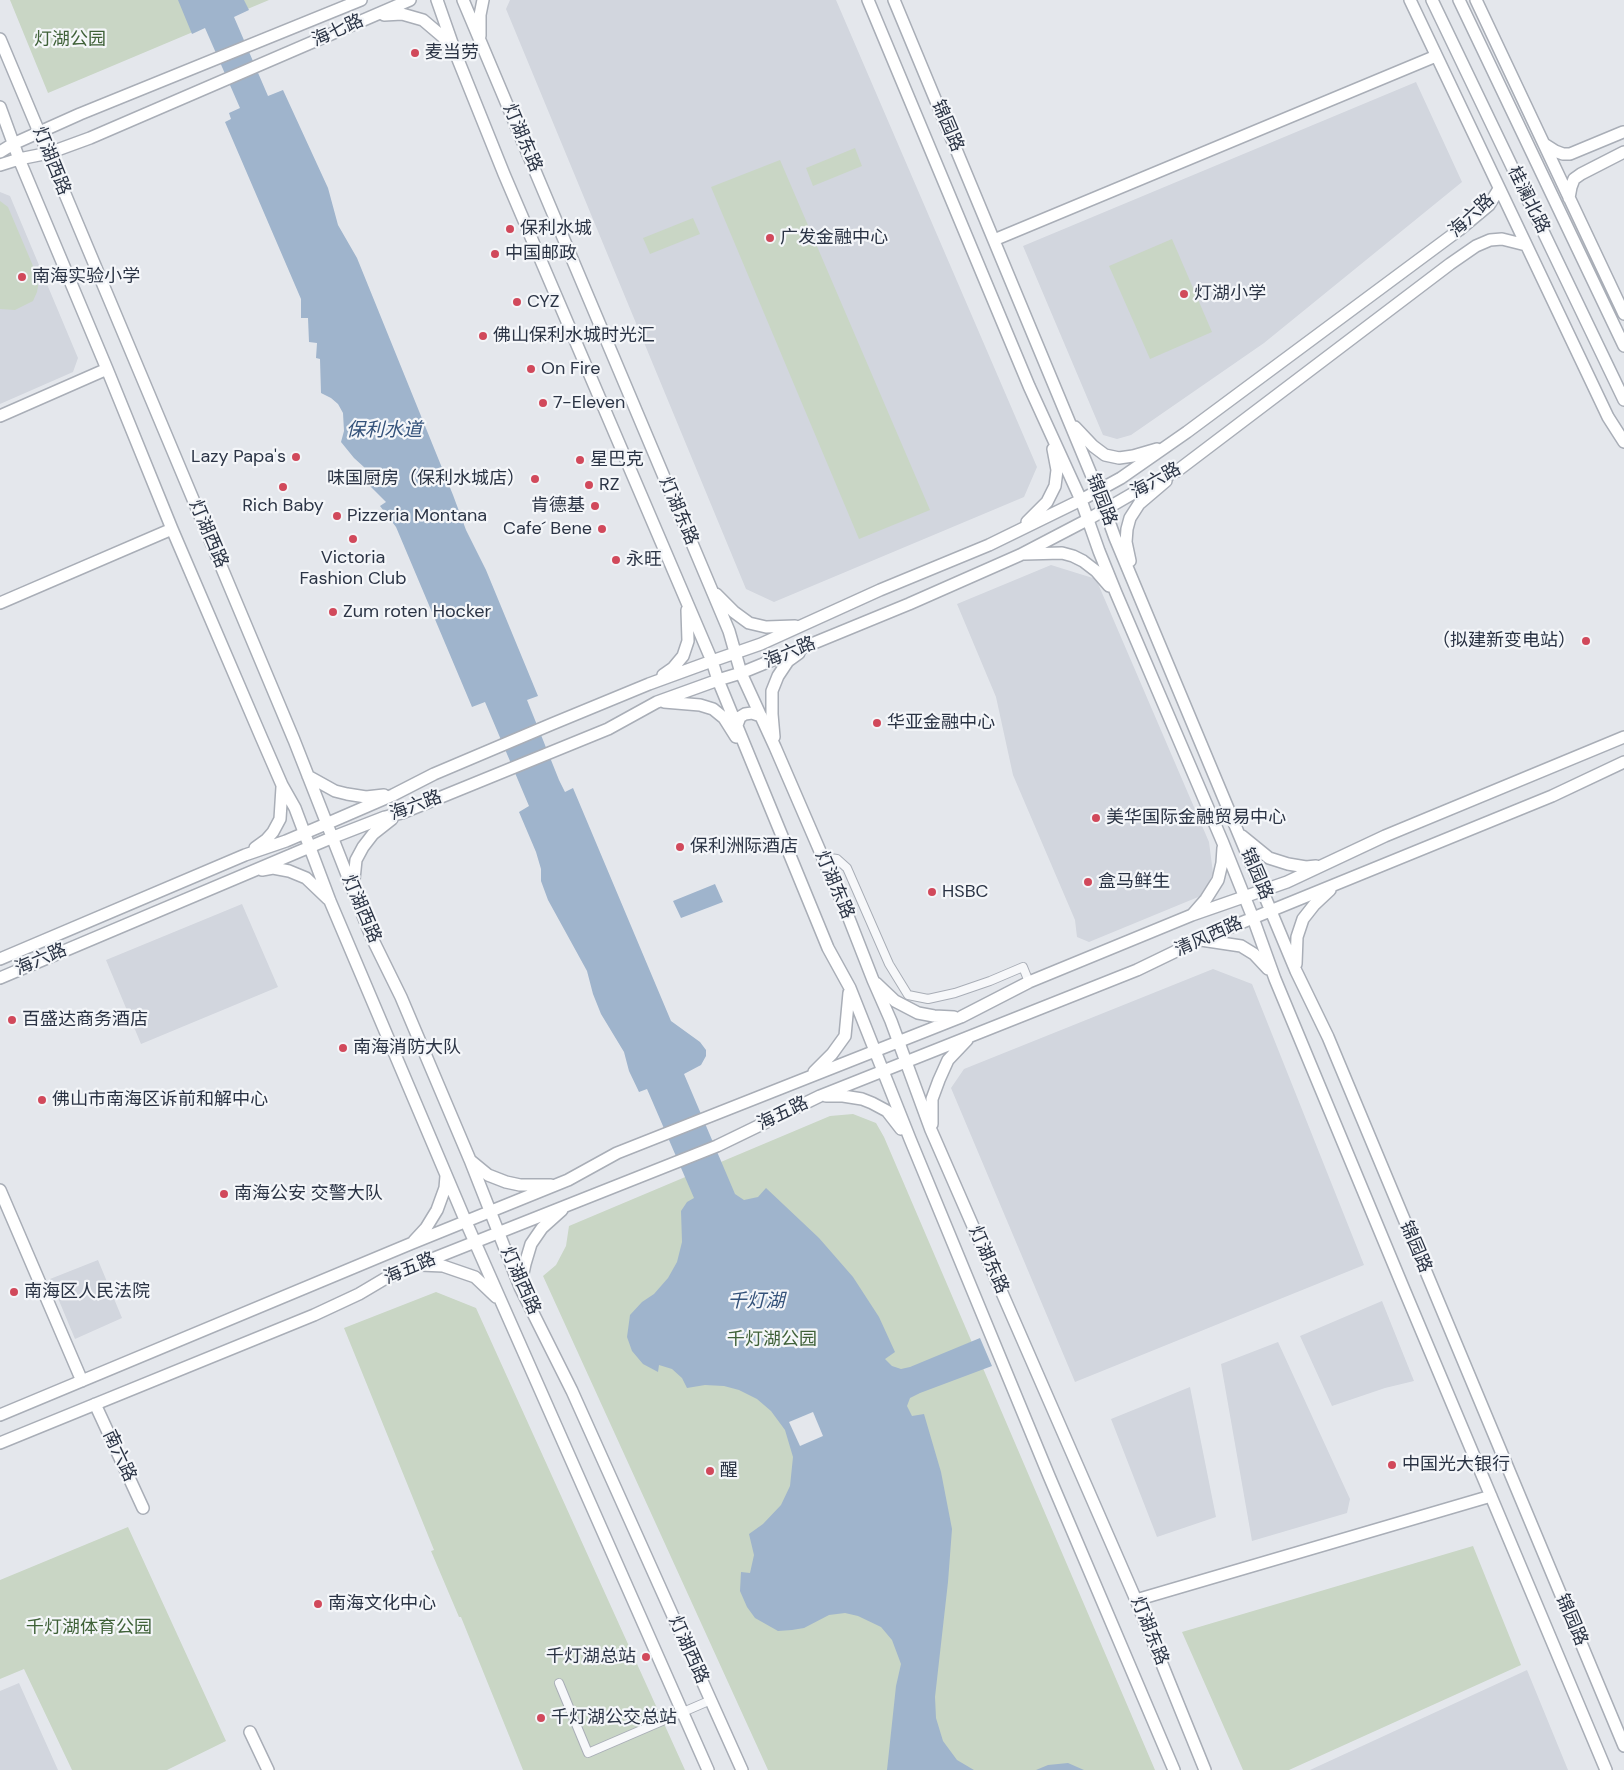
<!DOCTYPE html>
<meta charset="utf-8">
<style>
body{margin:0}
canvas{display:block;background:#e4e7ec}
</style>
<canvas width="1624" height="1770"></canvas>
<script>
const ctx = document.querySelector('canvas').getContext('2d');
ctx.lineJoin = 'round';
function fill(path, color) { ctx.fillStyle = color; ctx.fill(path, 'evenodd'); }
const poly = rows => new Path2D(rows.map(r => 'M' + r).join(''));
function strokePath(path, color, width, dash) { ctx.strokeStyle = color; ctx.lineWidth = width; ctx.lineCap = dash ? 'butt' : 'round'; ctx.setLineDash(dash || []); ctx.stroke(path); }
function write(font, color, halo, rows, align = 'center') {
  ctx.font = font + ' "DM Sans","Noto Sans SC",sans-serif'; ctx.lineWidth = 4.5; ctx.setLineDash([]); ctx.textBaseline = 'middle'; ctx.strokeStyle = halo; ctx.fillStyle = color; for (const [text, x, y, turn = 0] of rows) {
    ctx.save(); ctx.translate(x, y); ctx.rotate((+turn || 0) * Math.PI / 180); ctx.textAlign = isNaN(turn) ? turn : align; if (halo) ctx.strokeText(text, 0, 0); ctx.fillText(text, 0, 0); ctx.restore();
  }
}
fill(poly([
 [510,0,836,0,1037,467,1024,497,774,602,746,589,506,9],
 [1416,82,1462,182,1264,343,1131,435,1117,439,1103,435,1023,246],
 [0,192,10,196,78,358,73,372,0,404],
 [1051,565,1096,579,1209,842,1213,873,1203,895,1089,942,1077,937,1075,920,1013,775,996,697,957,604],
 [242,904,278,987,141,1044,106,960],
 [1213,969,1252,984,1364,1265,1075,1382,951,1088,964,1069],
 [98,1260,122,1318,75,1339,50,1279],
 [1382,1301,1414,1381,1385,1388,1332,1406,1300,1336],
 [1278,1342,1350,1499,1347,1513,1252,1541,1221,1364],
 [1190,1387,1216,1517,1157,1537,1111,1419],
 [1527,1670,1568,1770,1310,1770],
 [19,1683,58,1770,0,1770,0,1691]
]), '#d2d6de');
fill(poly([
 [10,0,269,0,48,93],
 [855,148,862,166,813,186,806,168],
 [780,160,930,510,859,539,711,187],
 [0,201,8,207,39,280,37,292,33,301,15,310,0,309],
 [693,218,700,234,650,254,643,238],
 [1172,239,1212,332,1150,359,1109,266],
 [853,1114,876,1123,884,1137,1155,1770,768,1770,543,1276,556,1265,566,1246,569,1226,830,1116],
 [436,1292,476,1308,685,1770,523,1770,461,1617,459,1617,431,1551,434,1550,344,1328],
 [128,1527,226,1741,167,1770,72,1770,24,1669,0,1679,0,1580],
 [1473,1546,1521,1665,1289,1770,1243,1770,1182,1632]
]), '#c9d6c5');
fill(poly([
 [178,0,244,0,249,10,234,17,268,96,283,90,328,188,338,225,357,258,453,495,466,530,486,570,538,696,527,700,559,780,565,792,573,788,671,1021,700,1042,706,1050,706,1056,701,1065,684,1074,735,1194,744,1200,758,1197,766,1188,819,1238,853,1277,879,1317,895,1352,885,1359,892,1366,901,1369,910,1367,980,1338,992,1366,920,1393,910,1398,907,1406,912,1416,924,1414,941,1472,952,1529,948,1582,935,1697,936,1718,943,1741,957,1760,974,1770,887,1770,896,1686,901,1664,892,1640,881,1627,858,1616,845,1613,829,1615,804,1628,792,1630,778,1631,755,1618,747,1607,740,1591,741,1572,750,1573,754,1555,749,1534,763,1524,781,1505,790,1486,793,1457,785,1430,771,1411,757,1399,739,1390,724,1386,705,1385,687,1388,682,1378,672,1369,659,1365,658,1372,643,1364,632,1351,627,1337,630,1315,642,1302,654,1294,668,1278,677,1262,682,1242,681,1211,687,1202,694,1198,647,1089,639,1092,629,1071,624,1052,601,1014,593,994,587,971,548,900,541,881,541,869,536,852,519,812,529,806,485,702,472,707,396,527,380,506,386,502,369,485,374,480,364,472,365,468,354,458,341,442,344,431,343,413,338,404,331,398,321,393,320,359,316,358,317,343,309,342,308,318,301,318,301,299,225,122,231,119,229,113,240,108,205,28,192,34],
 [715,884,723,902,681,918,673,901],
 [1068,1763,1084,1770,1036,1770,1048,1765]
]), '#9fb4cc');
fill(poly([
 [813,1412,823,1436,800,1446,789,1422]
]), '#e4e7ec');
const street = poly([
 [823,857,837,859,847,868,889,964,908,995,928,999,955,993,990,981,1023,967,1029,982],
 [559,1683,588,1753,711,1700]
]);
const secondary = poly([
 [437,0,457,57,504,174,712,661,718,680,828,948,850,988,910,1139,1049,1476,1174,1770],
 [463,0,729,631,741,673,775,747,848,916,873,980,891,1021,931,1130,1136,1600,1205,1770],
 [868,0,1029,386,1081,500,1099,551,1116,593,1223,843,1253,918,1275,979,1403,1287,1606,1770],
 [894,0,1098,491,1115,538,1296,971,1328,1037,1624,1746],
 [1410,0,1608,417,1624,442],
 [1432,0,1624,400],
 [1459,0,1624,346],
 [1476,0,1624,314],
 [384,15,402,14,423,20,443,37,450,47],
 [480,36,480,15,483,0],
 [0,39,294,740,371,936,401,997,470,1160,520,1287,572,1391,742,1770],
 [0,107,19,159,107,369,172,529,262,739,282,785,295,808,330,901,466,1222,708,1770],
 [1544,144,1555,151,1563,154,1570,154,1623,132],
 [0,152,13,144,80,114,361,0],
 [0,165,19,159,49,153,90,138,410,0],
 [1569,198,1571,187,1574,179,1581,174,1624,152],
 [994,240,1436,56],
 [0,416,107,369],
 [1075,427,1093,446,1105,455,1119,458,1133,456,1157,449],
 [1027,522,1047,502,1055,486,1057,470,1053,449],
 [1024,554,1062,553,1073,556,1083,561,1096,571,1109,586],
 [1130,561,1126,542,1127,529,1130,518,1139,504,1166,481],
 [716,594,734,612,749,623,766,627,795,626],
 [0,603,172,529],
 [663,675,673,668,683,656,688,641,687,610],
 [664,702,700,705,713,709,724,718,736,737],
 [737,725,740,717,745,714,752,713,761,716],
 [774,737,772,714,772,691,778,676,788,661,799,653],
 [308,776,335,791,347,794,366,797,384,795],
 [1242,836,1269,858,1288,864,1306,867,1316,866],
 [255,848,266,840,273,832,280,819,282,787],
 [262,870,273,868,289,871,306,878,328,899],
 [353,889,356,860,363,847,373,834,392,819],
 [1192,915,1206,899,1218,880,1222,863,1223,848],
 [1201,940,1241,946,1254,954,1268,969],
 [0,959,245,855,286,841,326,824,393,795,434,774,552,724,649,684,712,661,761,644,880,590,989,545,1081,500,1121,478,1187,432,1459,230,1489,205,1499,189],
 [1296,964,1297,937,1303,919,1314,905,1330,890],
 [0,978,331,838,385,817,402,813,608,729,657,702,718,680,741,673,909,604,1020,555,1087,520,1144,487,1177,471,1450,264,1476,246,1490,240,1502,239,1526,245],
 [876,983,895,1001,918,1013,934,1016,954,1017],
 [814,1072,832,1054,845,1036,849,993],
 [826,1096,843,1096,862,1099,872,1103,887,1111,901,1129],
 [932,1124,932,1099,939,1080,948,1060,967,1040],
 [471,1161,488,1175,506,1182,520,1185,551,1185],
 [0,1190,82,1381],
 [414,1241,426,1228,437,1210,445,1188,446,1176],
 [421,1265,443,1266,475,1277,496,1297],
 [520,1287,525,1264,531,1244,542,1228,562,1210],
 [95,1404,143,1508],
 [0,1415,410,1244,568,1180,617,1153,961,1017,1029,982,1192,915,1287,882,1385,836,1624,737],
 [0,1443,314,1315,359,1294,386,1278,417,1265,717,1146,820,1096,1137,970,1199,940,1552,796,1624,762],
 [1136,1600,1491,1496],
 [250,1732,268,1770]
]);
strokePath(street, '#a9aeb7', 10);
strokePath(secondary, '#a9aeb7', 14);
strokePath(street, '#f7f8fa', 8);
strokePath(secondary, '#fff', 11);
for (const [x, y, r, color] of [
 [415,53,5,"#d1495b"],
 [510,229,5,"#d1495b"],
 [770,238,5,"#d1495b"],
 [495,254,5,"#d1495b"],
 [22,277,5,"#d1495b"],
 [1184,294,5,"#d1495b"],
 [517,302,5,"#d1495b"],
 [483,336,5,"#d1495b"],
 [531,369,5,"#d1495b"],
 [543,403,5,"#d1495b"],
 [296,457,5,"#d1495b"],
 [580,460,5,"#d1495b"],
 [535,479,5,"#d1495b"],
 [589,485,5,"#d1495b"],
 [283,487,5,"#d1495b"],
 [595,506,5,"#d1495b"],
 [337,516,5,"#d1495b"],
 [602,529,5,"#d1495b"],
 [353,539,5,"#d1495b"],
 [616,560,5,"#d1495b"],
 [333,612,5,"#d1495b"],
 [1586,641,5,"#d1495b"],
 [877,723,5,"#d1495b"],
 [1096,818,5,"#d1495b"],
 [680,847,5,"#d1495b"],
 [1088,882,5,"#d1495b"],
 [932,892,5,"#d1495b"],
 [12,1020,5,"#d1495b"],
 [343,1048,5,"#d1495b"],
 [42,1100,5,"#d1495b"],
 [224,1194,5,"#d1495b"],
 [14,1292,5,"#d1495b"],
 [1392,1465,5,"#d1495b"],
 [710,1471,5,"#d1495b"],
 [318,1604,5,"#d1495b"],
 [646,1657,5,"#d1495b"],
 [541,1718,5,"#d1495b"]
]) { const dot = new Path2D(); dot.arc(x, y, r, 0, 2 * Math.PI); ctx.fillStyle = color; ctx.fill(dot); strokePath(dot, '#f4f6f9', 2); }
write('18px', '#2b3445', '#f4f6f9', [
 ["海七路",338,31,-24],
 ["锦园路",947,126,67],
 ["灯湖东路",522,138,67],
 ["灯湖西路",51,161,68],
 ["桂澜北路",1528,200,64],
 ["海六路",1472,216,-43],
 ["海六路",1156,481,-29],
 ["锦园路",1101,500,69],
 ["灯湖东路",678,511,67],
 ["灯湖西路",208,534,67],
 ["海六路",790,653,-22],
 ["海六路",416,806,-20],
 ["锦园路",1256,874,67],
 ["灯湖东路",834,885,67],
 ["灯湖西路",361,909,67],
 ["清风西路",1209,937,-24],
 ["海六路",41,960,-23],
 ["海五路",783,1114,-26],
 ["锦园路",1415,1247,67],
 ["灯湖东路",988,1260,66],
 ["海五路",410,1269,-23],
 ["灯湖西路",520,1281,66],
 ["南六路",119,1456,65],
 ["锦园路",1571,1620,67],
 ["灯湖东路",1149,1631,68],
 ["灯湖西路",688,1650,66]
]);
write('18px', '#3f6138', '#f4f6f9', [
 ["灯湖公园",70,40],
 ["千灯湖公园",772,1340],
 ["千灯湖体育公园",89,1628]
]);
write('18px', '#2b3445', '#f4f6f9', [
 ["麦当劳",425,53],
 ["保利水城",520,229],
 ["广发金融中心",780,238],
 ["中国邮政",505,254],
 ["南海实验小学",32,277],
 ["灯湖小学",1194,294],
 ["CYZ",527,302],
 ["佛山保利水城时光汇",493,336],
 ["On Fire",541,369],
 ["7-Eleven",553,403],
 ["Lazy Papa's",286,457,"right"],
 ["星巴克",590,460],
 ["味国厨房（保利水城店）",525,479,"right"],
 ["RZ",599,485],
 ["Rich Baby",283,506,"center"],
 ["肯德基",585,506,"right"],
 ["Pizzeria Montana",347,516],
 ["Cafe´ Bene",592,529,"right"],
 ["Victoria",353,558,"center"],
 ["Fashion Club",353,579,"center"],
 ["永旺",626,560],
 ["Zum roten Hocker",343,612],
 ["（拟建新变电站）",1576,641,"right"],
 ["华亚金融中心",887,723],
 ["美华国际金融贸易中心",1106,818],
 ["保利洲际酒店",690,847],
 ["盒马鲜生",1098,882],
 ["HSBC",942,892],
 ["百盛达商务酒店",22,1020],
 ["南海消防大队",353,1048],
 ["佛山市南海区诉前和解中心",52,1100],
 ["南海公安 交警大队",234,1194],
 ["南海区人民法院",24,1292],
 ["中国光大银行",1402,1465],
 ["醒",720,1471],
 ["南海文化中心",328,1604],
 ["千灯湖总站",636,1657,"right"],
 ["千灯湖公交总站",551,1718]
], 'left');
write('italic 19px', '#34527a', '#f4f6f9', [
 ["保利水道",384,431],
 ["千灯湖",756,1302]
]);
</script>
